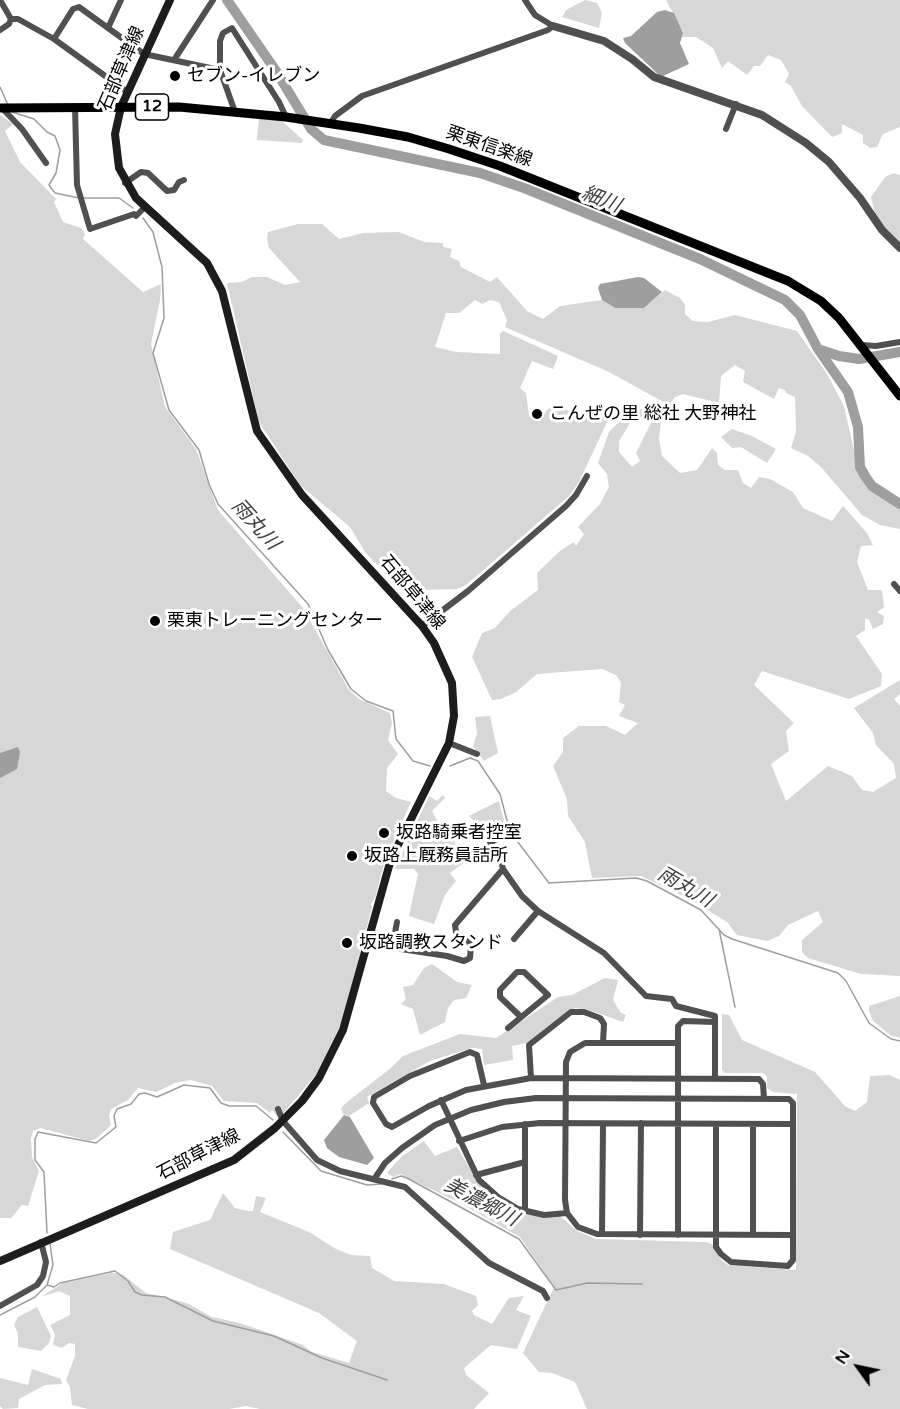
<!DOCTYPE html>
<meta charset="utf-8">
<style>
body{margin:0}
#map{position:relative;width:900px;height:1409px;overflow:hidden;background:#fff;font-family:"Varela Round",sans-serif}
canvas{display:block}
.north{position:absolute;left:828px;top:1337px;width:60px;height:60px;-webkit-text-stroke:4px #fff;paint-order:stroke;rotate:303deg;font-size:16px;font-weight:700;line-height:24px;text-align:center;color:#000}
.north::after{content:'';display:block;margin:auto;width:21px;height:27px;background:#000;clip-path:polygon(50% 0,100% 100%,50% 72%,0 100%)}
</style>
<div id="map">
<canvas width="900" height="1409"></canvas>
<div class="north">N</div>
</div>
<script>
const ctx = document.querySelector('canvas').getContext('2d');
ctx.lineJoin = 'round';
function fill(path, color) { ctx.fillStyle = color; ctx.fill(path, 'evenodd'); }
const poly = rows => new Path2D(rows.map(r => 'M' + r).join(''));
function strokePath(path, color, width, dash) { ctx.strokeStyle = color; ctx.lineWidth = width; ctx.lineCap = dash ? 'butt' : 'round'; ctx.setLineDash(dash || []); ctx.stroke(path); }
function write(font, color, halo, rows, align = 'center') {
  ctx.font = font + ' "Varela Round","Noto Sans JP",sans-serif'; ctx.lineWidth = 6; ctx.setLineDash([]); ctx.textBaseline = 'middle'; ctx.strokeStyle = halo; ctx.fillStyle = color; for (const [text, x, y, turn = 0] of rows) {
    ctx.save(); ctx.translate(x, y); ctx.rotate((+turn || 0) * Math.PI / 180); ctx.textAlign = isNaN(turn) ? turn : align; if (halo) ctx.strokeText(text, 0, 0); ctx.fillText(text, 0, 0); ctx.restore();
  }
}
fill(poly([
 [585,0,597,3,602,13,599,28,562,17,566,10],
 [666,0,900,0,900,127,883,134,877,147,870,148,863,143,863,135,842,124,842,133,832,137,802,106,791,86,785,82,789,74,781,60,768,55,760,66,754,66,747,75,728,61,722,68,713,48,696,37,681,37,683,32],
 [0,115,13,124,5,131,20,162,56,199,54,202,63,222,81,228,85,234,83,239,143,292,161,284,160,300,151,344,165,407,196,449,218,510,303,608,349,690,359,699,390,713,392,723,388,740,398,754,387,768,386,791,396,798,411,802,385,860,375,898,371,904,372,907,342,1022,317,1073,287,1109,278,1118,272,1110,270,1113,257,1103,224,1101,212,1086,191,1080,175,1083,156,1092,138,1088,128,1100,111,1109,109,1116,111,1125,96,1139,89,1141,41,1128,33,1131,31,1139,32,1157,39,1171,28,1206,22,1205,11,1218,0,1218],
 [259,118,282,121,303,140,302,143,257,140],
 [894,173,900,175,900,244,876,218,871,197,885,177],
 [298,224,322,224,339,239,363,233,399,232,424,242,443,243,443,247,452,249,450,257,459,261,461,267,490,282,497,277,527,311,543,319,560,306,602,300,615,308,644,308,665,290,680,298,685,305,685,314,693,321,708,322,735,315,797,331,827,374,844,406,859,472,865,484,900,507,900,529,880,525,862,515,821,467,808,456,791,448,796,432,795,397,786,393,785,390,779,388,774,399,743,382,745,371,735,365,721,376,719,403,683,394,675,397,669,405,609,372,505,327,507,320,499,302,490,300,482,304,475,300,459,313,446,313,435,347,456,352,500,354,500,334,503,331,558,356,553,369,532,361,520,388,526,393,529,416,540,421,547,410,555,405,591,420,595,412,608,420,579,482,569,496,466,585,457,589,421,590,396,585,365,552,350,527,300,485,259,422,227,283,242,282,252,277,267,277,285,285,300,282,269,248,267,238,268,232],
 [639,409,646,409,647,415,632,420,619,441,619,452,632,467,640,461,636,453,656,413,662,414,659,439,662,456,680,473,697,470,712,448,717,453,718,465,725,470,738,470,743,483,751,488,759,477,770,479,793,492,803,508,832,521,843,506,867,533,873,545,861,546,857,562,868,590,882,590,884,607,877,612,884,616,883,624,873,629,869,620,865,618,865,630,856,636,882,674,881,686,849,699,762,671,754,685,794,723,786,731,789,751,771,764,786,801,828,766,852,776,862,790,873,792,896,778,894,764,876,745,873,733,854,708,900,680,900,694,894,699,900,706,900,976,861,974,808,958,802,952,802,940,823,922,818,911,788,925,779,936,767,941,737,935,727,922,691,900,641,876,592,878,585,842,568,816,567,799,553,766,563,752,563,738,579,726,606,726,625,735,638,723,619,716,625,705,619,702,621,683,616,675,602,669,537,674,516,692,501,699,492,700,480,674,472,657,482,633,495,628,510,611,538,590,537,573,560,551,574,542,576,546,584,534,578,527,600,504,609,487,607,474,598,463,609,432,627,414],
 [732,429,752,436,776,449,767,463,741,447,732,448,721,437],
 [490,716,498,753,484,761,473,746,477,734,475,717],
 [443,795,445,798,432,811,443,832,451,835,465,862,450,873,456,881,445,895,434,924,409,916,418,874,414,869,395,869,429,796,437,801],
 [499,801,506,830,489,837,469,816],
 [432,964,457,982,472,985,466,998,454,1000,448,1008,445,1022,420,1035,413,1009,401,1004,406,999,403,987,413,985,424,968],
 [605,978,618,980,613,1000,621,1013,626,1015,623,1022,595,1012,576,1008,569,1010,527,1043,512,1046,513,1060,484,1065,482,1049,472,1048,430,1061,367,1097,369,1103,349,1116,343,1114,341,1108,347,1102,391,1068,403,1056,460,1034,496,1038,558,997,572,995],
 [900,996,900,1038,890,1035,873,1021,869,1011,869,1006],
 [722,1014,729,1015,742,1040,815,1072,845,1106,855,1111,867,1102,870,1076,889,1075,900,1080,900,1409,587,1409,575,1382,552,1373,539,1372,523,1353,554,1287,520,1237,460,1203,400,1174,393,1177,387,1173,401,1157,424,1141,435,1156,457,1147,481,1186,494,1198,518,1211,560,1216,577,1231,596,1239,706,1242,712,1244,721,1260,728,1265,796,1270,797,1094,773,1092,767,1088,767,1077,763,1073,725,1073,722,1070],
 [223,1193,235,1208,248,1211,253,1211,256,1196,266,1198,260,1212,309,1232,336,1249,351,1255,370,1256,372,1268,394,1281,444,1284,476,1296,478,1305,472,1311,474,1315,492,1324,509,1298,524,1296,516,1310,531,1316,517,1349,491,1345,464,1368,466,1375,489,1393,474,1409,260,1409,246,1406,229,1409,88,1409,72,1405,70,1387,66,1380,75,1356,75,1344,69,1343,62,1348,53,1345,55,1334,50,1325,70,1315,70,1296,59,1291,41,1297,63,1283,112,1273,122,1274,146,1293,187,1303,212,1317,240,1323,303,1345,312,1352,349,1363,357,1341,319,1313,170,1249,173,1232,210,1220],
 [37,1307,51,1336,49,1343,41,1351,18,1347,18,1333,14,1325,18,1317],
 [32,1369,61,1379,62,1384,45,1385,19,1399,18,1408,3,1409,0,1406,0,1378,28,1385]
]), '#d7d7d7');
fill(poly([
 [665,10,674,13,683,33,680,43,689,64,661,77,625,43,623,38,631,36,657,12],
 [638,277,644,278,662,292,644,308,615,308,602,300,598,288,600,284],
 [18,747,20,752,17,769,0,778,0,753],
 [344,1115,350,1117,374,1158,367,1165,339,1157,327,1148,324,1140]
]), '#9e9e9e');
strokePath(poly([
 [0,87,8,105],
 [12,112,34,119,47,132,55,136,60,150,56,173,49,185,55,193,79,198],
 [84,198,119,198,133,208],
 [143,218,153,232,162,267,164,318,153,353,169,410,199,450,209,484,218,504,308,604,328,650,351,689,366,701,393,711,396,739,413,761,430,766],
 [450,766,470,758,478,761,500,794,509,828],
 [511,833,549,883,636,878,647,881,701,910,724,935,732,939,838,973,846,981,869,1023,891,1039,900,1041],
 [719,929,735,1007],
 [283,1132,321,1171,367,1185,381,1184],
 [392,1179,401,1176,407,1178,519,1239,556,1290,587,1283,642,1284],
 [47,1233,44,1172,35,1160,35,1139,38,1132,96,1143,116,1127,114,1116,117,1109,131,1104,139,1094,145,1093,157,1097,184,1085,210,1088,221,1103,229,1106,256,1106,273,1120],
 [47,1285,54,1287,60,1283,115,1271,128,1281,135,1292,142,1295,165,1297,213,1321,274,1336,322,1358,387,1380],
 [0,1315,35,1297,47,1285,53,1265,50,1244]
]), '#9e9e9e', 1.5);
strokePath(poly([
 [227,0,276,71,311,129,324,140,480,173,524,188,700,259,785,300,800,315,818,349,848,392,858,427,860,467,865,476,872,486,900,504],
 [818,349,839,356,859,359,900,352]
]), '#9e9e9e', 10);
strokePath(poly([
 [0,0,11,19],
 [11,19,18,19,54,39,126,91],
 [108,28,121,0],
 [0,30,9,24,11,19],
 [54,39,73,9,79,7,144,54,220,70,235,112],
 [174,60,213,0],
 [220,70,220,41,223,33,232,28,279,102,286,117],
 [75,107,77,185,90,229,134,214,136,216,145,207],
 [2,108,22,129,46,163],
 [330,124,335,116,362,96,548,30,553,26,535,15,525,0],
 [726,129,736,104],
 [125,183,141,172,148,173,167,191,174,190,179,182,184,180],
 [862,345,876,346,900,342],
 [894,584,900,591],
 [422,626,468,591,566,506,576,495,587,476],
 [449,743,477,754],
 [514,829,490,843,500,855,503,869,522,896,538,911,604,953,646,996,672,999,676,1006,715,1016,715,1078],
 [514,939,538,911],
 [368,944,447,956,464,961,470,958,471,945,456,932,455,925,503,869],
 [392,949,397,922],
 [508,1028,548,995,524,972,517,972,500,990,500,997,521,1017],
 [531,1078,529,1045,571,1012,584,1012,600,1018,604,1024,603,1043],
 [484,1085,477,1055,470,1052,410,1076,374,1097,373,1103,386,1124,392,1127,429,1106,466,1090,531,1078,759,1079,763,1084,764,1099],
 [441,1100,479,1180,498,1197,518,1209,544,1215,567,1213,578,1227,597,1234,793,1235],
 [278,1109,283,1121,317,1160,340,1171,405,1187,489,1263,543,1291,547,1298],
 [459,1141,502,1127,540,1123,793,1124],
 [476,1175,525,1162],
 [375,1178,385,1163,402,1148,435,1125,471,1110,504,1102,536,1098,789,1099,793,1103,793,1260,788,1266,731,1262,721,1254,716,1247,716,1124],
 [525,1211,525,1124],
 [567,1213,565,1200,566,1062,570,1052,585,1043,678,1043],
 [602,1234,603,1124],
 [640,1235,641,1123],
 [678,1235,678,1026,683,1021,715,1022],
 [753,1235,753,1124],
 [0,1306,37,1285,43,1276,46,1262,41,1242]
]), '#505050', 6);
strokePath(poly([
 [553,26,604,41,632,59,654,77,762,115,806,143,829,162,860,198,882,230,900,248]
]), '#505050', 8);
strokePath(poly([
 [0,1261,234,1160,275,1128,302,1101,319,1078,343,1030,391,859,449,743,454,716,452,683,434,643,422,626,302,495,257,431,222,291,207,263,136,198,119,168,115,134,121,107,170,0]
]), '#1d1d1d', 8);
strokePath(poly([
 [0,108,179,107,286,117,359,128,408,137,449,149,500,166,788,281,821,301,839,318,900,396]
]), '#000', 9);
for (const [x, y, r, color] of [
 [175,76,6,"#000"],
 [537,414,6,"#000"],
 [155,621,6,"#000"],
 [384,833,6,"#000"],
 [352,856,6,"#000"],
 [347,943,6,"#000"]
]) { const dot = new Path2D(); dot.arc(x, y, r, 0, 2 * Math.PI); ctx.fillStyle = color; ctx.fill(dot); strokePath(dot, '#fff', 2); }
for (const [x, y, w] of [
 [152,107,33]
]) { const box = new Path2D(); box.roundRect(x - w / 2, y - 13, w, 26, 4.5); ctx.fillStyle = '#fff'; ctx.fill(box); strokePath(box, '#000', 1.5); }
write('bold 16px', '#000', null, [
 ["12",152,107]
]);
write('18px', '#000', '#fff', [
 ["石部草津線",122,69,-67],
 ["栗東信楽線",489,147,19],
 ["石部草津線",412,593,50],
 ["石部草津線",199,1155,-27]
]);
write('18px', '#000', '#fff', [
 ["セブン-イレブン",187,76],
 ["こんぜの里 総社 大野神社",549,414],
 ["栗東トレーニングセンター",167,621],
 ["坂路騎乗者控室",396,833],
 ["坂路上厩務員詰所",364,856],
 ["坂路調教スタンド",359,943]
], 'left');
write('italic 20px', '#3f3f3f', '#fff', [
 ["細川",601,200,22],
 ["雨丸川",255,525,48],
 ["雨丸川",685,888,30],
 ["美濃郷川",481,1203,28]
]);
</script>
